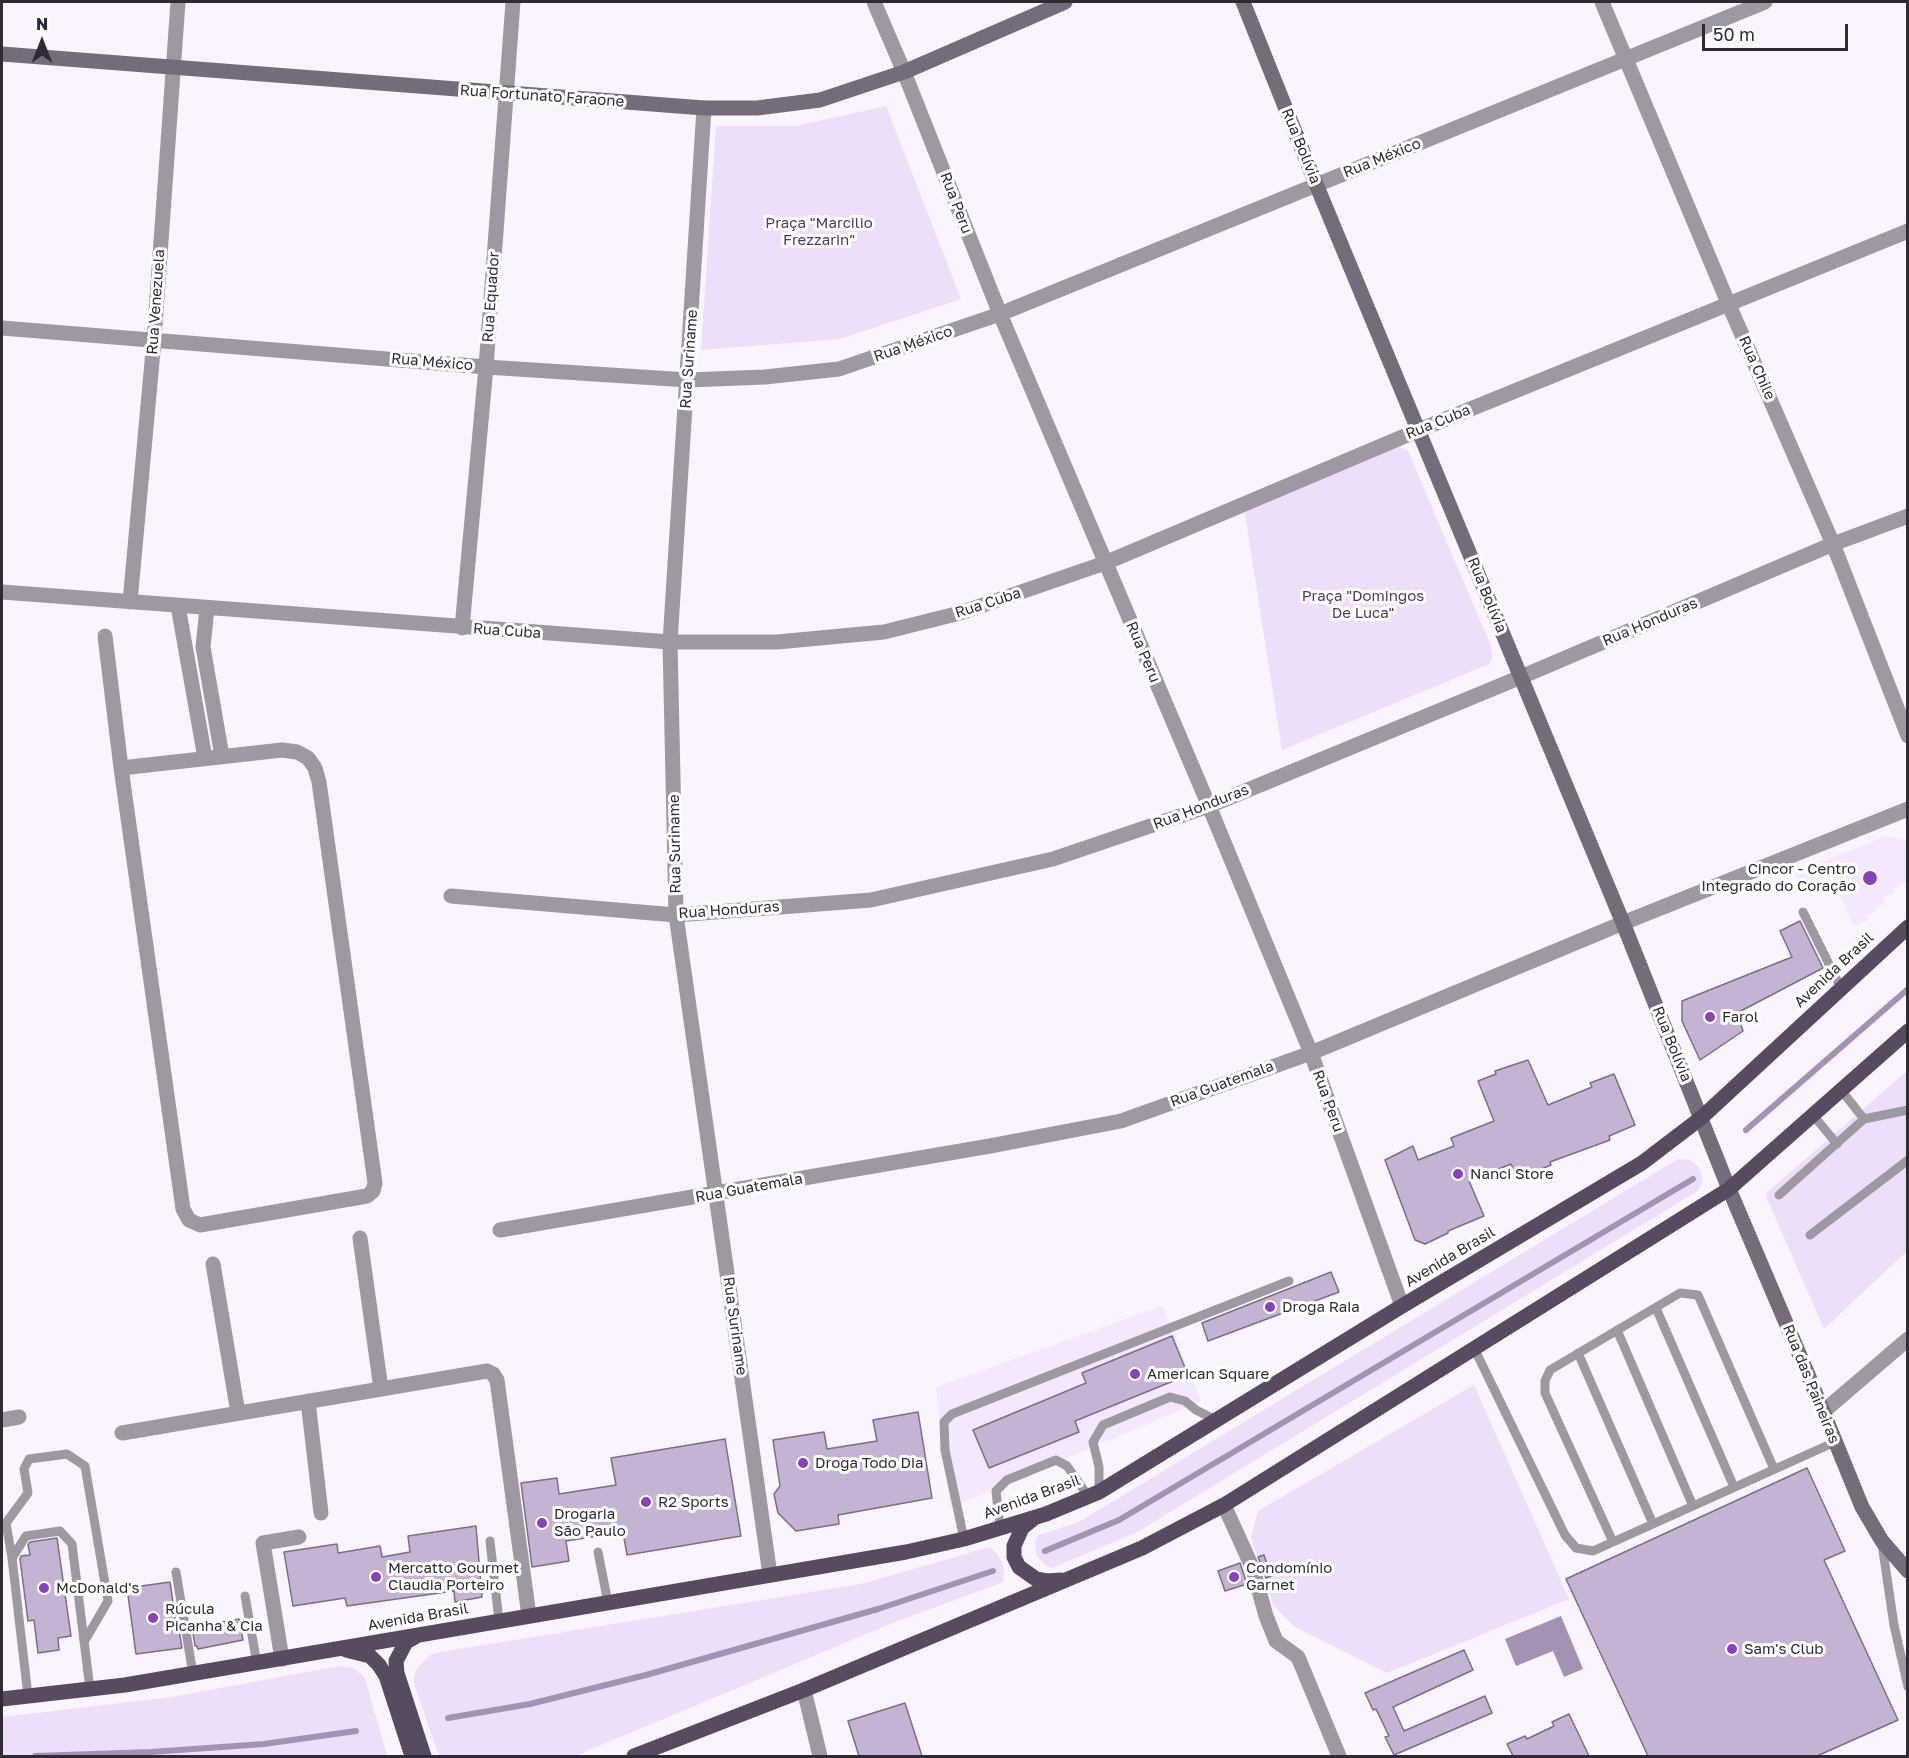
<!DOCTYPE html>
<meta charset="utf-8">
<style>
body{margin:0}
#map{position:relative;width:1909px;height:1758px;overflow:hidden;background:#faf4ff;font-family:"Golos Text",sans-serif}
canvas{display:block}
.frame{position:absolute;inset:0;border:3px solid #2f2a34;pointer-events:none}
.north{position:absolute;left:12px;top:12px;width:60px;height:60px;-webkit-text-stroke:4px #fff;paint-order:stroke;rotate:0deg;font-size:16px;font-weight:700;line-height:24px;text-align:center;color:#2f2a34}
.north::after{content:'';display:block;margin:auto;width:21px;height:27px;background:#2f2a34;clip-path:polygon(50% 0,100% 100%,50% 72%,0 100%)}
.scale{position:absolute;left:1702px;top:24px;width:146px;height:27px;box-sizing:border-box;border:3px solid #2f2a34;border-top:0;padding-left:8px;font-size:18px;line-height:21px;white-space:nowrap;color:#2f2a34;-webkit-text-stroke:4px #fff;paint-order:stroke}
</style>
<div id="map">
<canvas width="1909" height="1758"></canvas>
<div class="frame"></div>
<div class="north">N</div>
<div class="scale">50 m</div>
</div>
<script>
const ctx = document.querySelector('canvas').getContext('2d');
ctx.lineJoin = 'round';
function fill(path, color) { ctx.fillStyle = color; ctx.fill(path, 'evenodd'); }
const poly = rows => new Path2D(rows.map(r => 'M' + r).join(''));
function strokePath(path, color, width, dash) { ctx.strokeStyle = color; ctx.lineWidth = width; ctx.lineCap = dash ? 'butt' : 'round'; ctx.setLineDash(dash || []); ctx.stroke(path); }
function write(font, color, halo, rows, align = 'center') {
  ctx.font = font + ' "Golos Text",sans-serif'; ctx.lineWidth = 6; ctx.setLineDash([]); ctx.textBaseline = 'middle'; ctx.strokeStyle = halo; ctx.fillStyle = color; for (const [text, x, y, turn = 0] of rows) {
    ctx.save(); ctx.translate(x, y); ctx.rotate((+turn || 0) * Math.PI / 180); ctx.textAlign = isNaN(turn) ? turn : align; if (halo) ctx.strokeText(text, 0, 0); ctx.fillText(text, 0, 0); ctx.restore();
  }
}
fill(poly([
 [1886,836,1905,840,1907,847,1907,882,1892,888,1894,893,1883,898,1886,904,1874,908,1875,911,1866,916,1868,920,1853,926,1831,874,1801,886,1795,872],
 [1162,1306,1201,1401,950,1508,936,1387]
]), '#f3e8fd');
fill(poly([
 [886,106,961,299,840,339,701,350,716,126,796,126],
 [1396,445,1408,451,1491,646,1492,658,1489,664,1282,750,1244,508],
 [1907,1071,1907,1251,1824,1329,1765,1194],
 [1678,1159,1690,1160,1699,1167,1703,1179,1699,1190,1139,1531,1052,1568,1046,1566,1036,1555,1035,1541,1039,1535,1079,1522],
 [1474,1385,1569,1599,1387,1673,1295,1627,1273,1605,1251,1537,1258,1511],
 [990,1547,997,1554,1002,1562,1004,1572,1003,1582,890,1624,575,1756,439,1756,415,1687,414,1678,417,1668,430,1655,440,1652,861,1584],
 [339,1666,354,1668,365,1678,387,1756,2,1756,2,1717,172,1697]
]), '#eddefa');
fill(poly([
 [1561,1616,1583,1669,1564,1677,1553,1651,1516,1666,1505,1639]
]), '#a492b2');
strokePath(poly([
 [1746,1130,1908,989],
 [1045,1551,1119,1520,1693,1179],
 [448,1718,530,1704,646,1675,878,1609,993,1571],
 [35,1756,151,1752,264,1744,356,1731]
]), '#a492b2', 6);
const building = poly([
 [1800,921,1823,968,1737,1013,1743,1031,1700,1060,1682,1021,1682,1001,1792,957,1780,931,1800,921],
 [1528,1060,1548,1105,1592,1087,1590,1083,1614,1074,1635,1125,1609,1136,1610,1140,1550,1162,1551,1165,1534,1172,1533,1170,1516,1177,1511,1164,1469,1181,1484,1216,1448,1231,1448,1233,1425,1244,1415,1240,1385,1160,1413,1146,1418,1160,1454,1146,1451,1138,1494,1121,1478,1081,1496,1074,1495,1071,1528,1060],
 [1331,1272,1339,1292,1208,1341,1202,1323,1331,1272],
 [1172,1336,1188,1375,1075,1421,1079,1432,989,1468,973,1430,1086,1383,1082,1373,1172,1336],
 [918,1412,932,1498,838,1515,839,1524,796,1531,778,1513,774,1494,780,1486,773,1440,824,1432,827,1449,877,1441,873,1420,918,1412],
 [725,1439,741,1536,627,1555,623,1532,566,1541,569,1561,532,1567,521,1483,557,1478,559,1494,616,1485,611,1458,725,1439],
 [1807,1468,1845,1551,1824,1560,1898,1720,1817,1756,1648,1756,1566,1579,1807,1468],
 [476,1526,482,1597,455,1602,454,1591,347,1606,345,1598,293,1606,284,1552,337,1544,338,1553,380,1546,382,1557,410,1552,408,1536,476,1526],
 [57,1538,71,1636,58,1638,59,1650,38,1653,34,1620,28,1621,20,1559,21,1556,30,1555,28,1545,30,1542,57,1538],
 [1264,1555,1271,1576,1266,1578,1258,1557,1264,1555],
 [1240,1563,1247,1584,1225,1591,1218,1571,1240,1563],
 [170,1582,177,1630,179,1630,182,1648,136,1654,127,1588,170,1582],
 [239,1619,243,1640,198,1649,197,1646,195,1646,192,1627,239,1619],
 [1464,1650,1473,1670,1393,1707,1404,1731,1485,1696,1492,1713,1394,1755,1385,1737,1389,1736,1376,1709,1373,1710,1365,1693,1464,1650],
 [905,1703,922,1756,859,1756,848,1721,905,1703],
 [1569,1714,1589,1756,1513,1756,1507,1744,1525,1736,1527,1739,1554,1726,1552,1722,1569,1714]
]);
fill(building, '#c5b3d4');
strokePath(building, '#7b6e86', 1.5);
strokePath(poly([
 [1803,912,1841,988],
 [1841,1090,1864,1119,1908,1110],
 [1813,1115,1837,1144],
 [1779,1195,1864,1119],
 [1810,1235,1908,1160],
 [1656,1308,1734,1487],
 [1617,1330,1693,1506],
 [1474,1348,1565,1535,1576,1548,1593,1551,1835,1442],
 [1578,1353,1653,1524],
 [1099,1492,1099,1467,1093,1442,1103,1425,1170,1397,1185,1401,1196,1410,1216,1420],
 [1000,1528,996,1491,1007,1480,1056,1460,1067,1466,1088,1496],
 [964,1539,945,1450,944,1422,952,1414,1289,1281],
 [490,1541,499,1621],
 [1613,1542,1545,1393,1545,1381,1550,1370,1680,1293,1698,1295,1774,1469],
 [1882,1544,1894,1625,1908,1687],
 [598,1552,608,1603],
 [12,1558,6,1523,28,1493,24,1469,29,1459,67,1454,85,1466,108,1601,84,1642],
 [176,1572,193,1674],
 [245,1596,257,1664],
 [28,1696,12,1558,26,1536,60,1531,72,1544,90,1689]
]), '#9e98a3', 9);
strokePath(poly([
 [874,2,904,72,1000,314,1209,806,1311,1053,1402,1306],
 [1602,2,1729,305,1833,544,1908,736],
 [704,108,670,642,676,915,770,1575],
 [2,328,486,367,688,380,765,377,839,369,1000,314,1765,2],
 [2,592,670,642,777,642,884,632,960,613,1105,563,1419,430,1908,231],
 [130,602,154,340,178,2],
 [178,606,205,758],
 [207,608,203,647,222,756],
 [462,628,486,367,513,2],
 [105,636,121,768,183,1209,189,1220,200,1225,367,1196,373,1191,375,1183,319,782,315,768,308,758,297,752,282,750,121,768],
 [451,896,676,915,871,900,1053,859,1209,806,1521,677,1833,544,1908,516],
 [500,1230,990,1146,1121,1121,1311,1053,1623,923,1908,809],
 [360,1238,381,1389],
 [213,1264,238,1413],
 [308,1401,321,1513],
 [1824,1411,1908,1339],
 [2,1420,19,1417],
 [122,1433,487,1371,493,1374,497,1380,529,1616],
 [1224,1505,1253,1569,1266,1616,1276,1641,1298,1657,1339,1756],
 [282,1659,263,1543,299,1537],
 [804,1690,820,1756]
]), '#9e98a3', 15);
strokePath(poly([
 [1243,2,1316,184,1623,923,1729,1189,1809,1377,1862,1507,1882,1541,1908,1571],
 [2,54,704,108,757,108,820,100,904,72,1065,2]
]), '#746b7b', 15);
strokePath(poly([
 [1032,1520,1022,1528,1014,1546,1014,1557,1019,1567,1036,1579,1047,1581,1061,1580],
 [415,1637,406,1642,396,1661,397,1673,424,1756],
 [346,1650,370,1656,379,1665,386,1676,412,1756],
 [2,1699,125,1685,906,1552,964,1539,1046,1514,1099,1492,1402,1306,1642,1163,1701,1118,1908,927],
 [634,1756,804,1690,1142,1548,1224,1505,1729,1189,1908,1031]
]), '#564b5f', 15);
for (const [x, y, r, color] of [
 [1870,878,8,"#8943b6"],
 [1710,1017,6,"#8943b6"],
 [1458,1174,6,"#8943b6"],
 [1270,1307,6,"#8943b6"],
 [1135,1374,6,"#8943b6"],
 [803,1463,6,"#8943b6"],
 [646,1502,6,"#8943b6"],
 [542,1523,6,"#8943b6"],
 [376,1577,6,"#8943b6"],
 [1234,1577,6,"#8943b6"],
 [44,1588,6,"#8943b6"],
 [153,1618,6,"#8943b6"],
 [1732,1649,6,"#8943b6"]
]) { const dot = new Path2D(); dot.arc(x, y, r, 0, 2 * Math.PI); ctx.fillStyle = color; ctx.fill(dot); strokePath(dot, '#fff', 2); }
write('15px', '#2f2a34', '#fff', [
 ["Rua Fortunato Faraone",542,96,4],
 ["Rua Bolívia",1301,146,68],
 ["Rua México",1382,158,-22],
 ["Rua Peru",956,203,69],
 ["Rua Equador",491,297,-86],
 ["Rua Venezuela",156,302,-86],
 ["Rua México",913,344,-19],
 ["Rua Suriname",689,359,-86],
 ["Rua México",432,362,5],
 ["Rua Chile",1757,368,66],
 ["Rua Cuba",1438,422,-22],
 ["Rua Bolívia",1487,595,68],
 ["Rua Cuba",988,603,-18],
 ["Rua Honduras",1650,622,-23],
 ["Rua Cuba",507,631,4],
 ["Rua Peru",1143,652,67],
 ["Rua Honduras",1201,807,-21],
 ["Rua Suriname",675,844,-91],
 ["Rua Honduras",729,910,-4],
 ["Avenida Brasil",1834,970,-43],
 ["Rua Bolívia",1672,1044,68],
 ["Rua Guatemala",1222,1084,-20],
 ["Rua Peru",1328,1101,70],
 ["Rua Guatemala",749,1188,-10],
 ["Avenida Brasil",1450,1257,-31],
 ["Rua Suriname",735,1326,82],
 ["Rua das Paineiras",1811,1384,68],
 ["Avenida Brasil",1032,1497,-20],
 ["Avenida Brasil",418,1617,-10]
]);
write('15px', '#513764', '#fff', [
 ["Praça \"Marcilio",819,223],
 ["Frezzarin\"",819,240],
 ["Praça \"Domingos",1363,596],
 ["De Luca\"",1363,613]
]);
write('15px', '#2f2a34', '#fff', [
 ["Cincor - Centro",1856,869,"right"],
 ["Integrado do Coração",1856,886,"right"],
 ["Farol",1722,1017],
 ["Nanci Store",1470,1174],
 ["Droga Raia",1282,1307],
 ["American Square",1147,1374],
 ["Droga Todo Dia",815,1463],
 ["R2 Sports",658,1502],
 ["Drogaria",554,1514],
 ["São Paulo",554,1531],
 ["Mercatto Gourmet",388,1568],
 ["Claudia Porteiro",388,1585],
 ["Condomínio",1246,1568],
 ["Garnet",1246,1585],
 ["McDonald's",56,1588],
 ["Rúcula",165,1609],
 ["Picanha & Cia",165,1626],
 ["Sam's Club",1744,1649]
], 'left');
</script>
